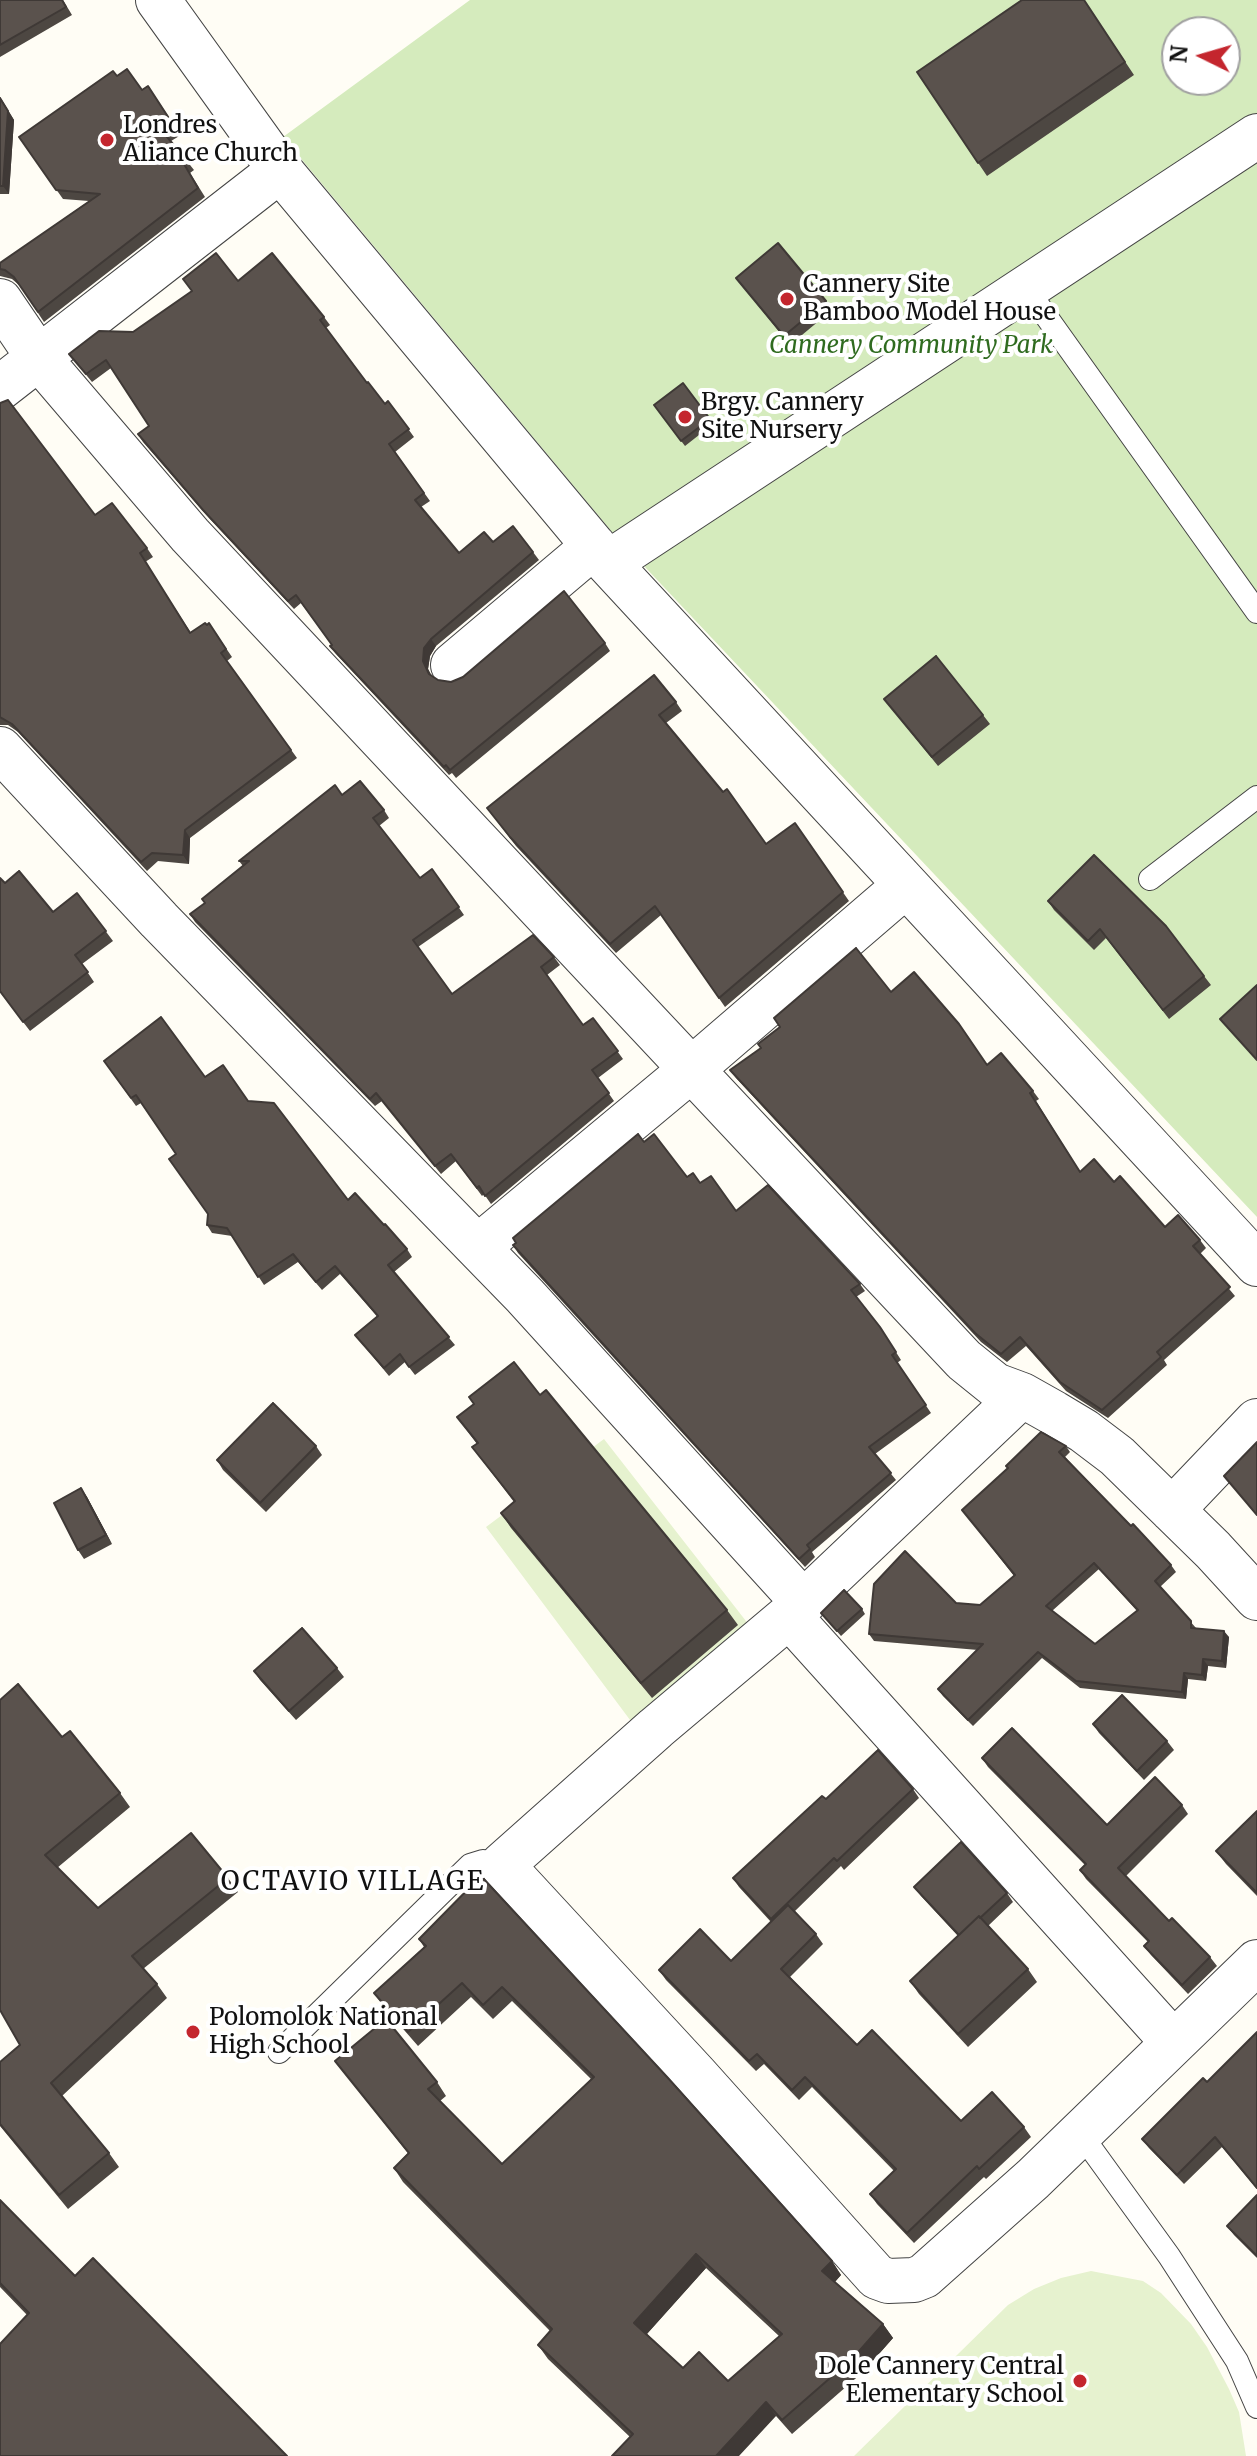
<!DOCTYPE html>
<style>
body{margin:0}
#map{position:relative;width:1257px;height:2456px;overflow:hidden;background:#fffdf5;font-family:Merriweather,serif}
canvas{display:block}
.north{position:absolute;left:1161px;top:16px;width:80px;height:80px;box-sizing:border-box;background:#fff;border:2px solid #a0a0a0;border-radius:50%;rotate:275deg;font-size:22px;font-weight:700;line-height:32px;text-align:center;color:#111}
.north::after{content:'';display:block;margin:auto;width:28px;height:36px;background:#c4262e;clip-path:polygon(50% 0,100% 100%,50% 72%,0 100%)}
</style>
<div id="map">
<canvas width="1257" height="2456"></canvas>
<div class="north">N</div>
</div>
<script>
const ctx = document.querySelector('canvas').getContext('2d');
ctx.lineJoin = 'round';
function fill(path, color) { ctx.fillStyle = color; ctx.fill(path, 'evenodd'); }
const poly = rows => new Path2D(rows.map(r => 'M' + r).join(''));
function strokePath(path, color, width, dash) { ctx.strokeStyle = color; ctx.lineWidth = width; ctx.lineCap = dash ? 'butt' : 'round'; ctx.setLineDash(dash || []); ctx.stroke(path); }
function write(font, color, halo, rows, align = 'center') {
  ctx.font = font + ' Merriweather,serif'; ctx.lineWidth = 8; ctx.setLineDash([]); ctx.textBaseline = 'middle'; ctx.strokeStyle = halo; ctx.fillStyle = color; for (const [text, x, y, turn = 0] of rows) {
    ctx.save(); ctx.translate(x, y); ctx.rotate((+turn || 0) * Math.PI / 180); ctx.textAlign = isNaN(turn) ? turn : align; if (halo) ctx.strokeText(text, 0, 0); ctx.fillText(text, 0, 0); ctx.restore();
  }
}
fill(poly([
 [470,0,1257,0,1257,1217,612,532,283,137],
 [1177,32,1225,32,1225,80,1177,80]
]), '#d5ebbd');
fill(poly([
 [604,1439,760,1639,642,1736,486,1527],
 [1091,2271,1143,2281,1161,2293,1191,2324,1207,2347,1229,2389,1239,2412,1246,2456,854,2456,1008,2305,1034,2289,1061,2278]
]), '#e6f2cf');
const service = poly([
 [1026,288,1257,612],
 [1150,879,1257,797],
 [279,2052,470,1865,483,1861,502,1865],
 [1080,2133,1169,2256,1237,2361,1257,2407]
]);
const minor = poly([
 [158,0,280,170,608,563,1257,1264],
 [0,301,38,357,190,535,964,1360,995,1385,1022,1395,1054,1413,1084,1431,1117,1456,1213,1550,1257,1598],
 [0,388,280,170],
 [608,563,1257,136],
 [453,665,594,546],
 [0,749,159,920,525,1296,803,1602],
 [478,1247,692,1069,906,885],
 [1022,1395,789,1616,656,1728,502,1865,696,2075,877,2277,888,2281,914,2280,924,2276,1033,2179,1257,1962],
 [1172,1510,1257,1421],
 [789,1616,1173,2042]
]);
strokePath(service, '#444', 24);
strokePath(minor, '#444', 46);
strokePath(service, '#fff', 22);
strokePath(minor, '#fff', 44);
fill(poly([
 [0,0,63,0,72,15,0,57],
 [1084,0,1134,75,987,176,917,72],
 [148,86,181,135,171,141,194,170,190,173,205,197,44,322,20,286,12,279,0,276,0,263,89,201,63,199,19,137,142,90],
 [0,97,14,120,9,194,0,194],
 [736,278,826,301,832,310,790,345],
 [238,281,324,317,330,325,326,328,367,383,385,404,388,401,414,437,395,452,430,501,421,507,459,553,493,542,533,552,539,560,436,646,430,656,428,669,432,676,438,680,451,682,605,643,610,651,456,778,452,773,449,775,336,654,330,646,332,645,301,603,294,609,209,518,143,442,138,434,149,426,111,368,92,382,69,354,133,332],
 [683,383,713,424,685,446,654,405],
 [0,403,95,515,147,548,153,557,145,562,191,633,209,623,232,657,227,661,297,758,190,838,189,864,158,861,147,871,18,732,8,725,0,725],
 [884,699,983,715,990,724,938,766],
 [676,702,682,711,666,723,766,844,795,823,849,901,725,1007,661,915,616,953,516,846,487,808],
 [342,795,384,810,389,818,379,826,420,878,432,869,464,915,418,947,452,994,554,957,560,965,547,975,583,1025,593,1018,623,1059,598,1078,614,1101,491,1204,484,1194,482,1196,456,1161,441,1174,382,1101,375,1106,195,922,190,914,205,903,243,866,239,861],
 [5,883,53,912,77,893,113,941,82,964,94,982,30,1031,0,992],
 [1048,901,1204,976,1211,985,1169,1019,1106,938,1094,950,1054,910],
 [891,992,987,1065,1033,1091,1039,1099,1036,1101,1080,1172,1114,1182,1165,1227,1200,1240,1206,1248,1200,1254,1235,1296,1164,1360,1167,1365,1108,1418,1066,1391,1026,1346,1007,1362,981,1342,736,1078,730,1070],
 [104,1061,205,1077,248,1101,348,1200,407,1249,412,1257,394,1272,455,1345,415,1375,405,1362,389,1376,355,1335,377,1316,340,1274,322,1290,298,1262,264,1285,232,1236,212,1233,207,1225,208,1214,176,1154,141,1103,136,1106],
 [644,1142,687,1177,700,1183,736,1211,860,1284,865,1291,856,1297,880,1327,901,1360,897,1363,931,1413,875,1454,896,1480,812,1552,815,1557,805,1567,518,1253,513,1245],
 [540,1395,727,1610,738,1625,652,1698,511,1528,501,1513,514,1502,472,1447,477,1444,457,1417],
 [316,1446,322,1455,266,1512,223,1470,217,1460],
 [1066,1446,1070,1452,1065,1457,1131,1526,1171,1565,1176,1572,1160,1587,1196,1628,1229,1637,1226,1668,1208,1666,1206,1681,1188,1679,1186,1699,1080,1688,1042,1658,973,1726,943,1696,938,1689,978,1650,874,1641,869,1634,956,1603,980,1605,1014,1576,967,1516],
 [1099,1569,1137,1611,1095,1644,1052,1611],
 [81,1488,87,1497,112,1544,84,1559,78,1550],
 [862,1609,865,1614,841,1636,821,1613],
 [337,1668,344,1677,296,1720,260,1680,254,1671],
 [1093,1724,1167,1741,1174,1750,1144,1780,1099,1733],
 [62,1737,120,1793,130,1807,57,1868,98,1908,228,1878,238,1892,143,1969,157,1984,167,1998,62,2096,109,2153,119,2167,68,2209,0,2126,0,2062,20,2045,0,2010],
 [982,1758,1107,1825,1182,1805,1188,1814,1126,1876,1169,1921,1210,1957,1217,1966,1188,1994,1151,1955,1144,1946,1148,1942,1086,1879,1080,1870,1085,1865,988,1767],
 [913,1789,919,1798,844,1870,841,1866,795,1911,816,1934,823,1944,790,1977,857,2045,961,2121,1024,2127,1031,2137,986,2179,984,2177,914,2243,877,2204,870,2194,894,2171,812,2087,799,2100,764,2064,756,2071,666,1980,659,1970,731,1961,771,1922,739,1887,733,1878,826,1799],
 [1257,1811,1257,1896,1226,1864,1216,1851],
 [481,1876,832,2261,841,2275,835,2282,883,2324,893,2338,863,2372,792,2434,776,2416,630,2437,548,2359,538,2345,550,2331,403,2182,394,2168,408,2153,335,2061,437,2082,446,2096,440,2101,502,2164,591,2079,512,2001,493,2019,471,1997,418,2046,384,2007,374,1993,424,1947,419,1939],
 [706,2268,779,2336,728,2381,683,2368,647,2334],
 [914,1887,1007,1893,1013,1902,988,1926,1028,1969,1037,1982,968,2047,919,1994,910,1981,958,1936,921,1896],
 [1257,2032,1257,2189,1222,2147,1184,2184,1149,2148,1142,2139,1207,2082],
 [1257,2195,1257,2258,1234,2235,1227,2226],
 [0,2200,75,2276,27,2315,0,2287]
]), '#4d4742');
fill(poly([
 [0,97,14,120,9,194,3,186],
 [431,639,436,646,430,656,428,669,434,682,423,661,424,648],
 [185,830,190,838,189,864,183,855],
 [81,1488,87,1497,112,1544,106,1535],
 [1224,1631,1229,1637,1226,1668,1222,1661],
 [1203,1659,1208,1666,1206,1681,1202,1675],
 [1184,1673,1188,1679,1186,1699,1182,1692],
 [696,2254,706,2268,644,2337,634,2323],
 [832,2261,841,2275,832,2285,822,2271],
 [883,2324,893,2338,863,2372,853,2358],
 [766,2402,776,2416,739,2456,716,2456]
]), '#3f3936');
const building = poly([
 [0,0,62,0,66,7,0,45,0,0],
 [1022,0,1084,0,1125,62,978,163,917,72,1022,0],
 [127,69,142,90,148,86,174,126,163,132,187,161,184,164,198,188,38,312,14,277,5,270,0,269,0,263,100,194,56,190,19,137,113,71,117,76,127,69],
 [0,98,8,111,3,186,0,186,0,98],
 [778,243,826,301,784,336,736,278,778,243],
 [216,253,238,281,272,253,324,317,320,320,367,383,368,382,385,404,388,401,409,429,389,444,424,493,415,500,459,553,484,532,493,542,513,526,533,552,431,639,424,648,423,661,429,674,438,680,451,682,463,677,564,591,605,643,450,770,446,765,444,767,330,646,332,645,296,595,288,601,203,510,138,434,149,426,106,360,86,374,69,354,99,331,133,332,192,291,183,279,216,253],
 [683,383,710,419,681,441,654,405,683,383],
 [8,400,95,515,112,503,147,548,140,553,190,633,205,623,207,625,209,623,226,649,221,653,291,750,185,830,183,855,152,853,141,862,12,724,0,717,0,403,8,400],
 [936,656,983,715,932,757,884,699,936,656],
 [654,675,676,702,659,715,723,792,727,789,766,844,795,823,843,892,719,998,655,906,610,944,510,837,487,808,654,675],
 [360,781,384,810,373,818,420,878,432,869,459,907,413,940,452,994,533,935,554,957,541,967,583,1025,593,1018,618,1051,592,1070,609,1093,485,1196,479,1186,477,1188,451,1154,435,1166,376,1093,370,1099,190,914,205,903,202,899,249,861,239,861,335,785,342,795,360,781],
 [1094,855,1166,926,1204,976,1163,1010,1100,929,1088,941,1048,901,1094,855],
 [19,871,53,912,77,893,106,931,75,955,88,972,23,1022,0,991,0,878,5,883,19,871],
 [856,948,891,992,914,972,959,1024,987,1065,1001,1053,1033,1091,1030,1093,1080,1172,1094,1159,1114,1182,1120,1176,1165,1227,1178,1215,1200,1240,1193,1246,1230,1287,1157,1352,1161,1357,1102,1410,1060,1382,1020,1337,1001,1354,975,1333,730,1070,761,1048,758,1044,780,1027,774,1018,856,948],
 [1257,985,1257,1060,1220,1019,1257,985],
 [161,1017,205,1077,223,1065,248,1101,274,1103,348,1200,355,1193,384,1225,385,1224,407,1249,388,1265,449,1337,409,1367,400,1354,384,1368,355,1335,378,1316,335,1266,316,1282,293,1254,258,1277,227,1228,207,1225,208,1214,169,1159,176,1154,136,1095,131,1098,104,1061,161,1017],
 [638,1134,644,1142,654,1134,687,1177,693,1173,700,1183,711,1176,736,1211,768,1185,860,1284,851,1290,880,1327,896,1352,892,1355,926,1405,869,1447,891,1473,807,1545,810,1549,799,1559,513,1245,516,1243,513,1238,638,1134],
 [514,1362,540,1395,546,1390,727,1610,641,1683,501,1513,515,1501,472,1447,478,1443,457,1417,474,1404,469,1397,514,1362],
 [273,1403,316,1446,260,1503,217,1460,273,1403],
 [1041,1432,1066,1446,1059,1452,1131,1526,1133,1524,1171,1565,1155,1581,1191,1621,1191,1628,1224,1631,1222,1661,1203,1659,1202,1675,1184,1673,1182,1692,1076,1681,1038,1652,968,1720,938,1689,983,1644,869,1634,874,1584,905,1551,956,1603,980,1605,1015,1575,962,1510,1008,1468,1006,1466,1041,1432],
 [1094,1563,1138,1610,1095,1644,1046,1606,1094,1563],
 [1257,1442,1257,1515,1224,1476,1257,1442],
 [81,1488,106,1535,78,1550,54,1503,81,1488],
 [844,1590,862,1609,837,1631,821,1613,844,1590],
 [302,1628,337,1668,289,1711,254,1671,302,1628],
 [18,1684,62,1737,70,1731,120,1793,45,1855,98,1908,191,1833,228,1878,132,1956,157,1984,51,2083,109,2153,59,2195,0,2124,0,2062,20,2045,0,2010,0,1700,18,1684],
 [1122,1695,1167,1741,1137,1771,1093,1724,1122,1695],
 [1012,1728,1107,1825,1155,1777,1182,1805,1118,1868,1169,1921,1172,1918,1210,1957,1182,1985,1144,1946,1149,1941,1080,1870,1086,1864,982,1758,1012,1728],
 [878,1750,913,1789,837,1861,834,1858,771,1919,733,1878,822,1796,826,1799,878,1750],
 [1257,1811,1257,1893,1216,1851,1257,1811],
 [961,1842,1007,1893,980,1918,979,1916,959,1935,914,1887,961,1842],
 [481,1876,668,2078,832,2261,822,2271,883,2324,853,2358,782,2420,766,2402,716,2456,612,2456,633,2434,538,2345,552,2329,394,2168,409,2153,335,2061,386,2019,437,2082,428,2089,502,2164,594,2077,502,1987,483,2005,462,1983,408,2032,374,1993,426,1946,419,1939,481,1876],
 [696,2254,782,2334,728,2381,699,2352,683,2368,634,2323,696,2254],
 [788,1905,816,1934,781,1969,857,2045,872,2030,961,2121,992,2092,1024,2127,979,2169,977,2166,907,2233,870,2194,896,2169,805,2077,792,2090,757,2054,749,2061,659,1970,700,1929,731,1961,788,1905],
 [979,1916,1028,1969,958,2034,910,1981,979,1916],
 [1257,2032,1257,2188,1215,2137,1177,2175,1142,2139,1203,2078,1207,2082,1257,2032],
 [1257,2195,1257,2256,1227,2226,1257,2195],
 [0,2200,75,2276,93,2258,287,2456,0,2456,0,2344,29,2313,0,2283,0,2200]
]);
fill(building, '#5a524d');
strokePath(building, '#3f3936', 2);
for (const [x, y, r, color] of [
 [107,140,8,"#c4262e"],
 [787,299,8,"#c4262e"],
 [685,417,8,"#c4262e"],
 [193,2032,8,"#c4262e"],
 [1080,2381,8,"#c4262e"]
]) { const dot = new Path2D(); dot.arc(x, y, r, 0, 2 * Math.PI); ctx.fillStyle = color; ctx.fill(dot); strokePath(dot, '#fff', 3); }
write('24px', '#111', '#fff', [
 ["Londres",123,126],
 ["Aliance Church",123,154],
 ["Cannery Site",803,285],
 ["Bamboo Model House",803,313],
 ["Brgy. Cannery",701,403],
 ["Site Nursery",701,431],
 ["Polomolok National",209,2018],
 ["High School",209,2046],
 ["Dole Cannery Central",1064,2367,"right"],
 ["Elementary School",1064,2395,"right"]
], 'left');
write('italic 24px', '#2f6b1f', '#fff', [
 ["Cannery Community Park",911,346]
]);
ctx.letterSpacing = '2px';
write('26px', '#111', '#fff', [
 ["OCTAVIO VILLAGE",353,1883]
]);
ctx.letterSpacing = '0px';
</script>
